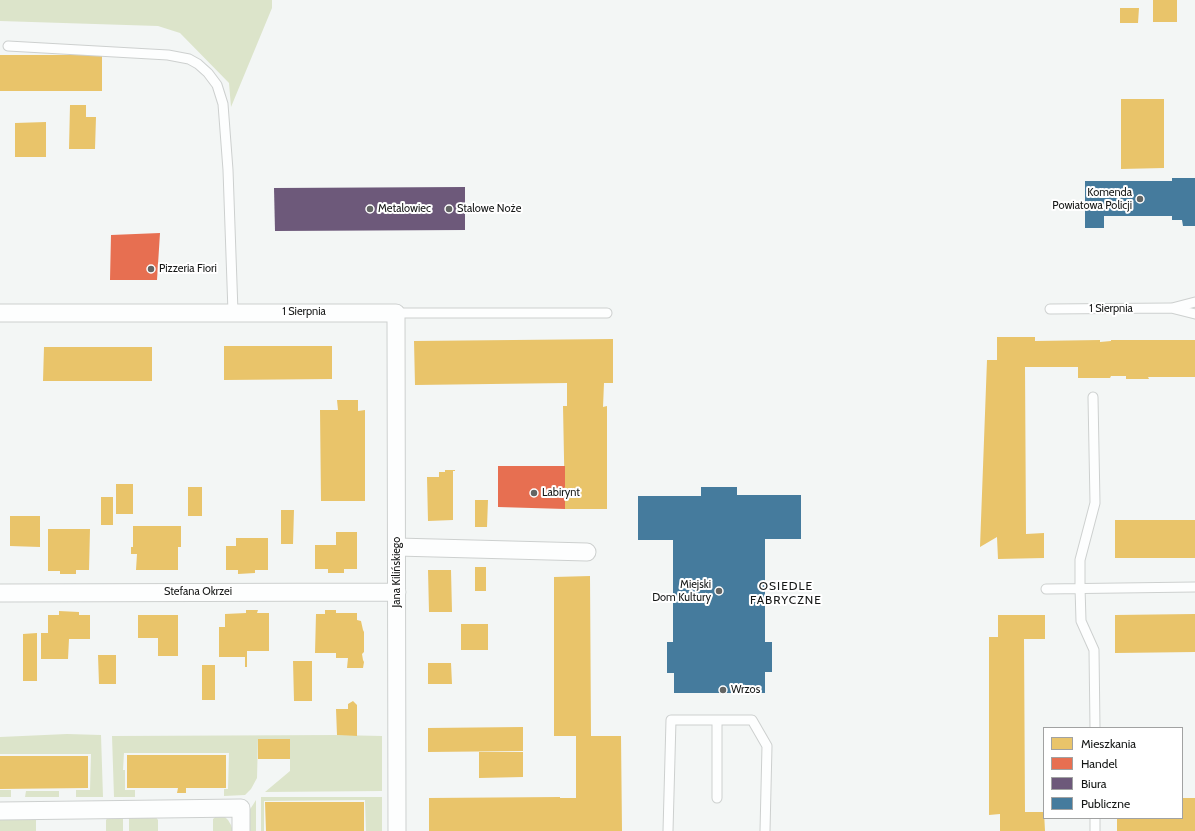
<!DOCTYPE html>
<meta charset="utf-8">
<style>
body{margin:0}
#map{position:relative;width:1195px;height:831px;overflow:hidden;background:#f3f6f5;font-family:Cabin,sans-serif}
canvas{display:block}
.legend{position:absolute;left:1043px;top:727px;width:140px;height:92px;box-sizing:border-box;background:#fff;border:1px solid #a1a2a2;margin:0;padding:5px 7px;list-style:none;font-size:12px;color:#151716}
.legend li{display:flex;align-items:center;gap:8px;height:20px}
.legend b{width:20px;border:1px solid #a1a2a2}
</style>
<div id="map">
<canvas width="1195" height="831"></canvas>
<ul class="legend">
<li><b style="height:11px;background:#e9c46a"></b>Mieszkania</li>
<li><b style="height:11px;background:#e76f51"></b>Handel</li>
<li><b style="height:11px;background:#6d597a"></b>Biura</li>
<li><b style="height:11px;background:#457b9d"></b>Publiczne</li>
</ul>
</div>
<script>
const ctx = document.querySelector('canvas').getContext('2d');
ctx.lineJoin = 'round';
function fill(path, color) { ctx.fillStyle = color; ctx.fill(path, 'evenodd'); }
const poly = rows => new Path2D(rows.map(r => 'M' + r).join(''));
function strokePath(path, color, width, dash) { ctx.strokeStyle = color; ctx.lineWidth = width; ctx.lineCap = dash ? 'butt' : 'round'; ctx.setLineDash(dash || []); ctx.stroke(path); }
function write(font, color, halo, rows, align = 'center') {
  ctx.font = font + ' Cabin,sans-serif'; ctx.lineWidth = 4; ctx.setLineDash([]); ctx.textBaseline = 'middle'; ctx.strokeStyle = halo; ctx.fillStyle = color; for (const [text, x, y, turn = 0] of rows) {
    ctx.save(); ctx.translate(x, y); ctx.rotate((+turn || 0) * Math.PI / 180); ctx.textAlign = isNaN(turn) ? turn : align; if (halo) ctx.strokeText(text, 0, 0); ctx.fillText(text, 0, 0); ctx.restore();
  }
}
fill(poly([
 [0,0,272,0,272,8,231,107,229,83,180,33,158,26,0,21],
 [67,734,101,735,103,797,76,797,76,790,90,790,91,754,0,754,0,737],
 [337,735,382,736,382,791,265,792,290,771,290,739,258,739,257,778,251,789,245,795,224,796,224,789,228,789,229,753,124,753,123,770,125,770,125,790,135,790,135,797,114,797,112,736],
 [0,790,11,790,11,797,0,797],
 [26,791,59,791,59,797,25,797],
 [261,797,382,797,382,831,366,831,365,800,264,801,264,831,261,831],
 [256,800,256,831,249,831,249,811],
 [32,815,36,820,36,831,0,831,0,816],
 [110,815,123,815,123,831,106,831,106,820],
 [129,815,154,815,158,820,158,831,129,831],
 [218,815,225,817,228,820,231,825,233,831,213,831,213,819]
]), '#dce4ca');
fill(poly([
 [1153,0,1177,0,1177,22,1153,22],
 [1120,8,1139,8,1138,23,1120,23],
 [0,55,102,55,102,91,0,91],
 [1121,99,1164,99,1164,168,1121,169],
 [70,105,86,105,86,117,96,117,95,149,69,149],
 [46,122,46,157,15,157,15,123],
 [997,337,1035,337,1035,341,1100,340,1100,342,1111,341,1111,340,1195,340,1195,377,1148,377,1149,379,1126,379,1126,376,1111,376,1110,378,1078,378,1078,367,1025,367,1026,534,1044,533,1044,558,998,559,997,537,980,547,987,360,997,360],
 [613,339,613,383,604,383,603,407,607,406,607,509,565,509,563,406,567,406,567,383,415,385,414,341],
 [224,346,332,346,332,379,224,380],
 [44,347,152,347,152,381,43,381],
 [337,400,358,400,358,411,365,410,365,501,321,501,320,410,338,410],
 [445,470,455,470,455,471,453,471,453,520,428,521,427,477,439,477,439,472,445,472],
 [116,484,133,484,133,514,116,514],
 [188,487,202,487,202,516,188,516],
 [101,497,113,497,113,525,101,525],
 [475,500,488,500,487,527,475,527],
 [281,510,294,510,293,544,281,544],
 [10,516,40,516,40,547,10,546],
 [1115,520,1195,520,1195,558,1115,558],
 [133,526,181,526,181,547,178,547,178,570,136,570,137,554,131,554,131,547,133,547],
 [48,529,90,529,89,570,76,570,76,574,60,574,60,571,48,571],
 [336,532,357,532,357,569,344,569,344,573,328,573,328,569,315,569,315,545,336,545],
 [236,538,268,538,268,570,255,570,255,573,238,574,238,570,226,570,226,546,236,546],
 [475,567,486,567,486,591,475,591],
 [428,570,451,570,452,612,429,612],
 [590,576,591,736,621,736,622,831,429,831,429,798,560,797,560,817,560,798,576,798,576,736,554,736,554,577],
 [246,610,258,610,257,613,269,613,269,651,247,651,247,667,245,667,245,657,219,657,219,627,225,627,225,614,246,613],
 [325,610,336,610,336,613,357,613,357,620,361,621,363,630,364,632,364,652,362,654,363,660,364,662,363,668,347,668,348,658,336,658,336,653,315,653,316,614,325,614],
 [59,611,79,612,79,615,90,615,90,639,69,639,68,659,41,659,41,633,48,633,48,615,59,615],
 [1195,614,1195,652,1115,653,1115,615],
 [138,615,178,615,178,656,158,656,158,638,138,638],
 [998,615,1045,615,1045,639,1024,639,1025,812,1044,812,1045,831,1000,831,1000,814,989,815,989,637,998,637],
 [461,624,488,624,488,650,461,650],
 [37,633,37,681,23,681,23,634],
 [98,655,116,655,116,684,99,684],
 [293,661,312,661,312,701,294,701],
 [428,663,451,663,452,684,428,684],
 [202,665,215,665,215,700,202,700],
 [353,701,357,705,357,736,337,735,336,709,348,709,348,704],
 [523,727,523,751,428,752,428,728],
 [258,739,290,739,290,759,258,759],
 [479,752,523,752,523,777,479,778],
 [127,755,226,755,226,788,186,788,186,793,177,793,178,788,127,788],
 [0,756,88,756,88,788,0,789],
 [1182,798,1195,798,1195,831,1117,831,1117,818,1182,818],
 [265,802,364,802,364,831,266,831]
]), '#e9c46a');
fill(poly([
 [160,233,157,280,110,280,111,235],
 [498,466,565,466,565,509,498,507]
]), '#e76f51');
fill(poly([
 [465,187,465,230,275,231,274,188]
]), '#6d597a');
fill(poly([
 [1172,178,1195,178,1195,226,1183,226,1182,220,1172,220,1172,216,1104,216,1104,228,1085,228,1085,181,1172,181],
 [701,487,737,487,737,495,801,495,801,539,765,539,765,642,772,642,772,672,765,672,765,693,674,693,674,673,667,673,667,642,673,642,673,540,638,540,638,496,701,496]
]), '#457b9d');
const lane = poly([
 [8,46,168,55,189,59,198,64,208,73,217,85,223,104,228,170,233,312],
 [1172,308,1195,302],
 [1050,309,1171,308,1195,314],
 [396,313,607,313],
 [1093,397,1095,503,1080,560,1080,587,1081,621,1094,650,1095,728],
 [1046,589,1195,587],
 [717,720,717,798],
 [1095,818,1095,831],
 [668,831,671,720,752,720,767,746,765,831]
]);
const street = poly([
 [0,313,396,313,397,831],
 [397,547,587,552],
 [0,593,397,592],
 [0,811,241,808,241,831]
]);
strokePath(lane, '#cdd0cf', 11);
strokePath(street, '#cdd0cf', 19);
strokePath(lane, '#fdfefe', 9);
strokePath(street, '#fdfefe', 17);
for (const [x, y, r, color] of [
 [1140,199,4,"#636564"],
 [370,209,4,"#636564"],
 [449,209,4,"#636564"],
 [151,269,4,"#636564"],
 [534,493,4,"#636564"],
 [719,591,4,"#636564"],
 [723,690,4,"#636564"]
]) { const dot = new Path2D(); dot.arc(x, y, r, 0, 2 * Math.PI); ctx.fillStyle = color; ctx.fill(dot); strokePath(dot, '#fff', 1.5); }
write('11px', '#151716', '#fff', [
 ["Komenda",1132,193,"right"],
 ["Powiatowa Policji",1132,206,"right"],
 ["Metalowiec",378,209],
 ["Stalowe Noże",457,209],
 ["Pizzeria Fiori",159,269],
 ["Labirynt",542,493],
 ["Miejski",711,585,"right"],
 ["Dom Kultury",711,598,"right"],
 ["Wrzos",731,690]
], 'left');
write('11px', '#151716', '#fff', [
 ["1 Sierpnia",1111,309],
 ["1 Sierpnia",304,312],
 ["Jana Kilińskiego",397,572,-90],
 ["Stefana Okrzei",198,592]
]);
ctx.letterSpacing = '1px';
write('12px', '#151716', '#fff', [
 ["OSIEDLE",786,586],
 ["FABRYCZNE",786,600]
]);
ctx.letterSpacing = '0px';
</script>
